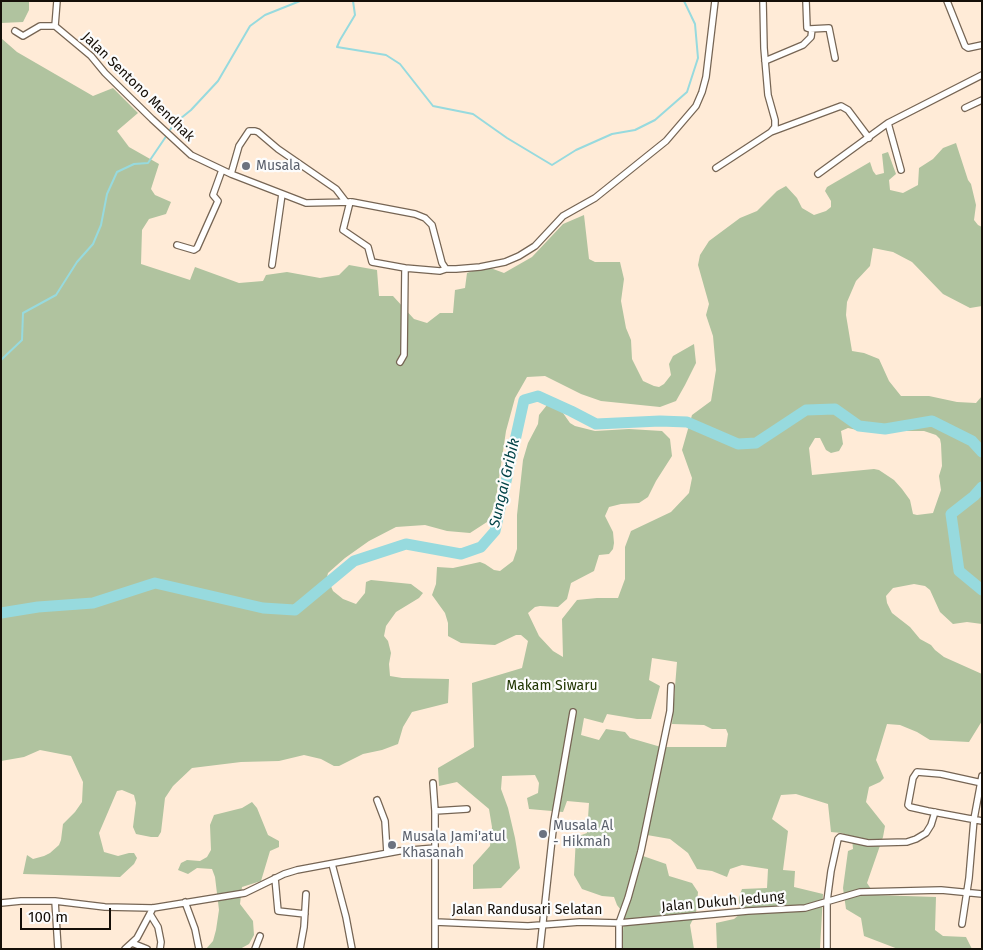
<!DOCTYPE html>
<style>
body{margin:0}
#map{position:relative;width:983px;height:950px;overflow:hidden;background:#ffebd7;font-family:"Fira Sans",sans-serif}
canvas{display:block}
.frame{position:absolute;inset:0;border:2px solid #150f08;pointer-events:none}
.scale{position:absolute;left:20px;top:908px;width:91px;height:22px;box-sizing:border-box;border:2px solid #150f08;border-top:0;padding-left:6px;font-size:15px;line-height:18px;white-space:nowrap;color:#150f08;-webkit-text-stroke:4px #fcfcfc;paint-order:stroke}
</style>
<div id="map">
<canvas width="983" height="950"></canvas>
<div class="frame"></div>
<div class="scale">100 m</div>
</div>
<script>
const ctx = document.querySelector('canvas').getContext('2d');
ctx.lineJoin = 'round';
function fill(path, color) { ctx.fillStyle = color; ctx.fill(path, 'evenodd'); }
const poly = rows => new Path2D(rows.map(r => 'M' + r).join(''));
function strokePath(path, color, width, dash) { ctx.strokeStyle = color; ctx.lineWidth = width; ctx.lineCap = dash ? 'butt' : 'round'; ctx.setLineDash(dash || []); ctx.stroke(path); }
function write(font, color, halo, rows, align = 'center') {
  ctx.font = font + ' "Fira Sans",sans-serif'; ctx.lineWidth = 4.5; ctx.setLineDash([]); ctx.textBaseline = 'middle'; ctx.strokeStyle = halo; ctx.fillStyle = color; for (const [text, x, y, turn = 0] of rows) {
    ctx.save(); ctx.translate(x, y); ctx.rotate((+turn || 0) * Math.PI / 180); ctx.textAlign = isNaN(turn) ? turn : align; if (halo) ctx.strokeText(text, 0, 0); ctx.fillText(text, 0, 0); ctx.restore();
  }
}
fill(poly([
 [1,1,29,1,29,10,23,22,1,23],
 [1,38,17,52,93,96,113,88,138,113,117,131,129,147,159,164,151,189,155,195,171,202,166,214,149,219,142,230,141,264,190,280,195,267,239,283,263,281,266,275,287,272,320,278,339,275,349,265,377,270,379,296,393,296,414,319,427,323,440,313,453,313,455,290,465,288,467,273,485,266,504,273,532,257,563,224,584,215,589,259,595,262,620,262,624,279,621,301,626,328,631,340,632,359,643,381,654,386,659,387,664,384,671,375,669,364,673,356,694,344,696,363,685,385,676,401,660,407,601,401,581,394,545,376,527,377,515,398,506,431,495,505,487,522,470,533,447,531,425,525,396,527,369,541,345,558,328,573,327,577,333,591,343,599,356,604,365,593,366,582,371,580,411,584,423,593,419,598,396,612,386,626,384,636,388,641,391,653,389,664,390,676,402,678,449,679,448,703,412,712,403,727,398,744,382,750,363,754,339,766,334,766,321,759,304,755,279,761,241,762,192,768,173,786,165,798,161,832,158,837,151,837,136,834,133,827,136,803,134,795,122,790,117,791,99,833,104,852,118,856,129,853,134,853,137,858,134,864,120,877,23,874,27,855,33,859,44,856,50,853,59,845,61,840,63,824,75,812,82,802,83,782,71,756,40,750,24,757,1,761],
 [956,143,968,180,971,184,976,205,974,220,978,225,982,227,982,306,970,308,943,294,912,262,893,252,873,248,870,266,856,281,847,302,846,315,852,351,864,353,879,359,889,381,901,396,929,396,957,402,976,403,982,396,982,624,967,622,953,624,940,612,930,590,925,586,914,584,893,588,886,596,887,603,892,613,910,627,920,639,931,645,935,650,944,657,982,674,982,721,969,742,930,740,917,732,900,725,887,724,876,760,884,778,880,782,869,787,866,802,885,826,883,837,867,883,875,895,936,897,935,930,943,936,966,937,972,949,898,949,864,936,861,918,846,909,843,888,848,851,853,849,852,838,842,833,831,832,828,804,796,794,781,795,772,819,788,831,783,870,795,871,794,887,823,894,820,949,717,949,716,923,734,919,740,914,739,897,742,889,767,888,768,869,742,865,730,869,727,877,712,871,697,869,688,853,670,839,647,835,643,856,666,864,669,876,692,883,698,892,696,913,690,925,694,949,622,949,624,914,617,905,614,897,602,896,582,889,574,875,576,837,587,833,589,803,567,801,563,812,529,809,527,798,538,793,539,783,535,775,502,776,501,789,508,808,515,838,520,868,501,888,473,889,473,865,490,846,492,827,489,809,457,782,439,786,438,768,474,747,472,683,522,668,528,641,521,635,516,635,495,645,461,643,448,636,448,623,445,613,432,595,436,584,437,567,453,568,480,562,485,564,494,570,500,571,513,561,517,549,517,515,523,460,528,443,538,424,539,415,547,405,552,406,563,413,570,423,575,426,595,431,629,429,662,431,670,439,672,456,656,481,648,497,639,503,621,504,609,507,605,516,613,532,614,543,613,549,609,554,599,555,594,571,571,583,567,599,558,607,540,606,535,607,528,613,539,636,553,651,563,657,562,619,577,600,597,598,618,598,625,579,625,547,631,531,671,512,689,493,692,478,682,450,692,415,711,401,716,370,713,336,706,315,709,304,698,265,700,255,709,241,740,218,757,211,777,191,786,186,797,198,802,208,814,215,826,211,831,207,831,201,825,191,827,187,870,162,873,171,876,175,884,173,882,154,888,152,896,174,889,180,890,190,903,193,918,185,919,168,933,159,943,148],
 [848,428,861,431,924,431,936,435,940,439,941,444,942,466,939,476,941,490,933,513,917,515,913,514,910,500,902,489,894,480,879,470,874,469,812,475,809,448,815,438,820,438,826,450,831,453,839,451,843,444,841,431],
 [652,658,677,662,672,724,704,725,712,729,726,729,728,734,726,747,661,747,630,738,625,732,606,729,599,740,581,735,584,718,603,723,607,714,637,719,651,719,660,686,649,680],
 [252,802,257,808,268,835,279,841,279,847,270,851,261,881,242,887,240,904,253,921,254,935,249,944,240,949,206,949,213,941,216,930,219,910,215,877,212,869,197,868,188,874,178,870,181,863,187,860,200,861,207,857,211,850,210,825,214,815,242,808]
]), '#b0c39f');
strokePath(poly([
 [353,1,355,15,340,40,337,47,386,55,400,64,433,106,473,114,507,138,552,165,576,150,612,134,635,130,655,120,687,92,698,58,695,24,684,1],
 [169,131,175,123,191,110,218,81,250,26,265,15,300,1],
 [1,360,22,340,23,313,56,295,77,262,93,244,101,225,107,194,117,172,134,164,148,163,167,135]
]), '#97dade', 2);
strokePath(poly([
 [982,487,974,496,951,514,959,571,982,590],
 [1,613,38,607,93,603,155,583,263,608,295,610,354,561,406,544,461,554,481,547,495,531,524,400,538,396,571,411,596,424,660,421,687,422,738,444,756,443,806,410,835,409,859,426,885,429,932,421,972,441,982,452]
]), '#97dade', 11);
const street = poly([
 [57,1,55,26,91,56,105,73,152,119,191,155,231,174,306,203,352,202,415,214,425,218,432,225,442,263,446,269,456,269,480,267,505,262,519,256,535,246,563,216,595,198,666,141,696,106,702,92,706,77,715,1],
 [806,1,807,28,810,29,829,28,835,58],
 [947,1,965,46,968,48,982,45],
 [15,31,23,36,40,26,55,26],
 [765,61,803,45,811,37,812,29],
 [965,108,982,100],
 [771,132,841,106,848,110,869,138],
 [716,168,771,132,775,127,775,120,768,95,764,48,763,1],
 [901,170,888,123,982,75],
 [231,174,239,146,249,131,255,131,258,132,278,149,336,189,346,202],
 [818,174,888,123],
 [350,202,343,230,368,247,372,262,405,268],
 [177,245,194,250,197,248,218,201,213,195,222,170],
 [272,265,282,194],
 [400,362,404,355,405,268,440,271,446,269],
 [433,783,435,811,435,949],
 [982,783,941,774,917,772,913,778,908,805,910,807,928,811,982,821],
 [377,800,385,821,387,853],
 [435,811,467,809],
 [332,864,346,917,352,949],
 [275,878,278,911,305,914],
 [55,901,58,949],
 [185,902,195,929,199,949],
 [1,903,21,901,55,901,105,907,153,908,245,893,284,874,297,870,399,851,435,848],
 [150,914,158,927,161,942,160,949],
 [435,922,528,926,580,922,619,923,748,911,805,908,860,892,941,890,982,894],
 [962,924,969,878,974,819,982,776],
 [132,943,147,949],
 [125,949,137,938,153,908],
 [255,949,260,936],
 [300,949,304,927,306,894],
 [540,949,554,821,573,712],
 [619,949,619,923,628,898,641,851,670,711,671,686],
 [827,949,827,901,831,871,838,839,840,837,868,843,907,842,916,839,926,833,931,825,935,812]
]);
strokePath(street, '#766554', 8);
strokePath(street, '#fff', 5.5);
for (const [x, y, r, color] of [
 [246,166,5,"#6b7280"],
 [543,834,5,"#6b7280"],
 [392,845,5,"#6b7280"]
]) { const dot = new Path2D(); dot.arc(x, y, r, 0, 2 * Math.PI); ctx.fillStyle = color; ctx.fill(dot); strokePath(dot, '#fcfcfc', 2); }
write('14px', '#150f08', '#fcfcfc', [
 ["Jalan Sentono Mendhak",138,87,44],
 ["Jalan Dukuh Jedung",723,902,-5],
 ["Jalan Randusari Selatan",527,910]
]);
write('14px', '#5b616d', '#fcfcfc', [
 ["Musala",256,166],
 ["Musala Al",553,826],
 ["- Hikmah",553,842],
 ["Musala Jami'atul",402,837],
 ["Khasanah",402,853]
], 'left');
write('14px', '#203502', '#fcfcfc', [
 ["Makam Siwaru",552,686]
]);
write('italic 15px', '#004246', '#fcfcfc', [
 ["Sungai Gribik",505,483,-77]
]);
</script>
